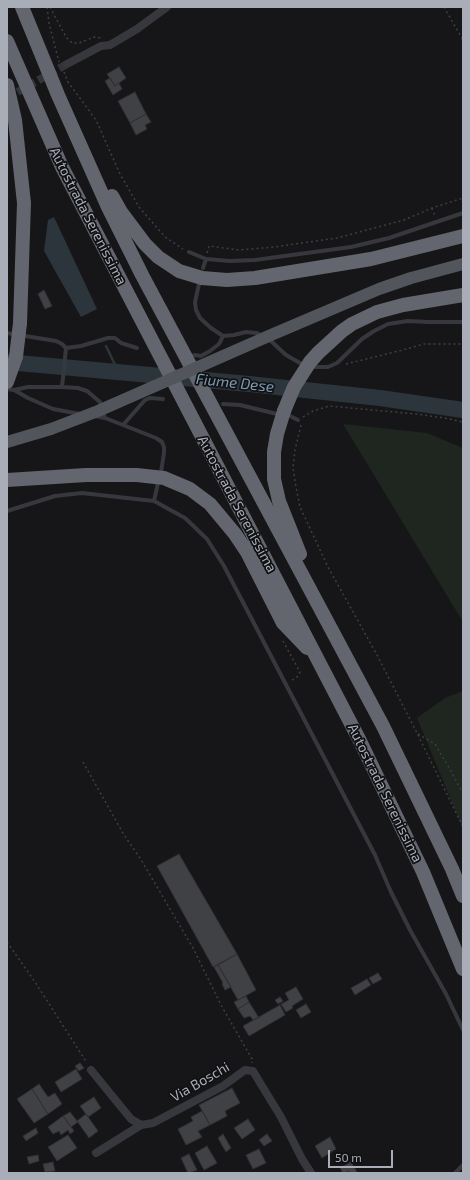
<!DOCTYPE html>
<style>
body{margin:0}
#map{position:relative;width:470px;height:1180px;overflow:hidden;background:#161618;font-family:"Exo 2",sans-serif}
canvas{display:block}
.frame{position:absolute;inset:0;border:8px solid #a8adb8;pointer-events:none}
.scale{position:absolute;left:328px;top:1150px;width:65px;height:18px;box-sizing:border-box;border:2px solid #a8adb8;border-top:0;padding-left:5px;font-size:12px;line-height:14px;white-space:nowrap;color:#a8adb8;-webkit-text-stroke:3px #111113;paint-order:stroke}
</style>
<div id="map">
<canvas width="470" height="1180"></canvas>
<div class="frame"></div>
<div class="scale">50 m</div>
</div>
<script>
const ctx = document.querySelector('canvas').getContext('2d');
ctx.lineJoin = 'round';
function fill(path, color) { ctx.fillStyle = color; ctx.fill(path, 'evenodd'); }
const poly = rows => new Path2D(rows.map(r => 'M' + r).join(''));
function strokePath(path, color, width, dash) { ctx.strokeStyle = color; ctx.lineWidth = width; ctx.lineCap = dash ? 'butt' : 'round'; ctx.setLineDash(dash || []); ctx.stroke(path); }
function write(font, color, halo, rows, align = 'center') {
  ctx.font = font + ' "Exo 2",sans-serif'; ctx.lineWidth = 3.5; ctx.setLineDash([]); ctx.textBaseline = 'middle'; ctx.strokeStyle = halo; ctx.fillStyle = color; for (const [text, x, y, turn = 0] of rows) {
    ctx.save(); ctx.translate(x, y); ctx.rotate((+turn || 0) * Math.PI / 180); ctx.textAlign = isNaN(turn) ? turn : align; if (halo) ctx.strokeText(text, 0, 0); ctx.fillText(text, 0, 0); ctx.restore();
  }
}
fill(poly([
 [343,424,427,433,463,448,463,622],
 [463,691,463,829,417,718,445,698]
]), '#1e261f');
fill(poly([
 [54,217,97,309,81,317,44,251,48,220]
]), '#2c353c');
strokePath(poly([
 [106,346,118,371]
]), '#2c353c', 2.5);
strokePath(poly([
 [7,362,249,384,380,398,463,410]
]), '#2c353c', 16);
const building = poly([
 [119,67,126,78,115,86,107,74,119,67],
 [110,78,115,86,119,83,122,89,113,95,105,81,110,78],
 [135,92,146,114,130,123,118,101,135,92],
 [146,114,151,122,145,125,147,129,136,135,130,123,146,114],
 [44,290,52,306,45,309,38,294,44,290],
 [179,854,237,954,213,967,157,866,179,854],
 [237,954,256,990,238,1000,218,965,237,954],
 [218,965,231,987,225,990,222,984,223,983,214,967,218,965],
 [378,973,382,979,373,984,369,978,378,973],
 [367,979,371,985,355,995,351,988,367,979],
 [296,987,303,999,292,1006,293,1008,286,1012,281,1004,289,1000,285,993,296,987],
 [246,996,249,1002,238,1009,234,1002,246,996],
 [280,997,283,1001,278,1004,275,1000,280,997],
 [249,1002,259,1018,253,1020,250,1016,244,1018,238,1009,249,1002],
 [306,1004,311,1012,301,1018,296,1010,306,1004],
 [280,1005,285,1015,249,1036,243,1026,280,1005],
 [80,1063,84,1068,79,1071,75,1066,80,1063],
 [76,1069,82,1079,61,1092,55,1082,76,1069],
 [39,1084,48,1097,55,1093,62,1104,48,1114,32,1089,39,1084],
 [232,1088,240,1103,225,1111,227,1116,210,1125,199,1105,232,1088],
 [32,1089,48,1114,34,1123,17,1099,32,1089],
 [94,1097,101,1108,88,1117,80,1106,94,1097],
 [202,1111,210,1125,198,1131,202,1137,186,1145,178,1129,193,1121,191,1117,202,1111],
 [70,1112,78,1122,71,1127,63,1116,70,1112],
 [86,1114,98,1131,89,1138,77,1121,86,1114],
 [63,1116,74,1131,70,1134,68,1130,61,1135,59,1131,53,1134,48,1127,63,1116],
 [248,1119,255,1130,242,1139,234,1128,248,1119],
 [36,1128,38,1133,26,1141,23,1136,36,1128],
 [223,1134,231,1148,226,1152,218,1138,223,1134],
 [267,1134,272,1141,264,1146,259,1140,267,1134],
 [68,1135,77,1148,57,1161,48,1147,68,1135],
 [330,1137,336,1149,322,1158,315,1146,330,1137],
 [207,1146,217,1163,204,1170,195,1153,207,1146],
 [259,1149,266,1163,253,1169,246,1155,259,1149],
 [189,1154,197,1170,188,1173,181,1158,189,1154],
 [38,1155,39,1161,29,1164,27,1157,38,1155],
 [53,1162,55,1171,45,1172,43,1164,53,1162],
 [351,1162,357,1172,350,1173,349,1171,343,1173,340,1168,351,1162]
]);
fill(building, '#404145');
strokePath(building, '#303034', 1);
strokePath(poly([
 [7,98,67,64]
]), '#333438', 8, [8, 4]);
strokePath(poly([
 [47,7,49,23,59,62],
 [50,7,66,37,72,43,79,43,94,37,101,38],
 [444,7,463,40],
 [64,72,68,82,96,120,120,174,139,207,165,237,183,249],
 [432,208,435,216],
 [207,253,209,246,239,250,274,247,337,238,404,220,432,208,463,198],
 [346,364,403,350,424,344,463,344],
 [303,417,313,411,329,406,416,414,445,418,463,422],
 [301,425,295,450,293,468,296,487,300,507,328,567,377,655,417,733,463,827],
 [283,641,300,672,297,677,291,681],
 [418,734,435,744,451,771,463,794],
 [83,762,124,835,140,858,193,948,221,1005,252,1059,252,1063],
 [7,942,35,982,87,1063]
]), '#3d3f44', 1.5, [2, 3]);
strokePath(poly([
 [189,252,206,259,203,268],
 [206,259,230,261,255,260,351,247,389,238,463,213],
 [7,333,56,341,62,344,66,348,62,387,78,388,87,391,100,402,105,418],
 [223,336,234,335,246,332,257,333,271,341,286,355,300,363,316,367,328,367,337,363,362,339,374,331,388,324,408,321,428,322,463,322],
 [66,348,81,346,108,338,115,338,121,343,137,348],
 [194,355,201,356,210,351,219,344,223,336,211,328,200,318,196,310,195,302,199,284],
 [7,389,14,390,28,387,62,387],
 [14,390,28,398,53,409,80,414],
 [223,404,240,405,277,414],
 [94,416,105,418,123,425,156,438,162,442,164,447,164,453,161,472],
 [290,416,298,420],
 [123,425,145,400,150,398,163,399],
 [154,501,158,483],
 [7,511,55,496,82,493,154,501,185,518,207,539,224,566,375,855,391,892,410,930,446,994,463,1030],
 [455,1173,463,1165]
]), '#37383d', 4);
strokePath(poly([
 [67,64,101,46,110,45,137,29,167,7],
 [91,1070,131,1119,141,1125],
 [96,1153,141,1125,153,1123,223,1086,245,1070,253,1071,259,1081,281,1117,302,1159,311,1173]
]), '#37383d', 8);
strokePath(poly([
 [22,7,58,95,107,205,142,275,383,726,452,869,463,896],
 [7,41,62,167,360,741,423,872,463,969],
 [7,85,15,120,24,203,20,323],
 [112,196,121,212,145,244,158,257,179,271,202,278,227,280,255,278,371,259,463,236],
 [310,362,318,353,342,331,352,324,377,312,403,305,463,295],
 [284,411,277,434,274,452,274,479,279,501,300,554],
 [7,480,86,475,137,475,164,478,190,489,210,504,235,534,247,552,283,623,307,648]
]), '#63666e', 14);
strokePath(poly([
 [7,442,51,429,98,411,271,335,379,289,411,278,463,264]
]), '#53555c', 12);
strokePath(poly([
 [7,382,16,357,20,323],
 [284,411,294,387,310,362]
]), '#63666e', 14);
write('14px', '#a8adb8', '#111113', [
 ["Autostrada Serenissima",88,216,63],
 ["Autostrada Serenissima",237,504,62],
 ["Autostrada Serenissima",385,793,64],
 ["Via Boschi",200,1082,-30]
]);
write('italic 15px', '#7f9bb3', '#111113', [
 ["Fiume Dese",235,383,6]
]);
</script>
